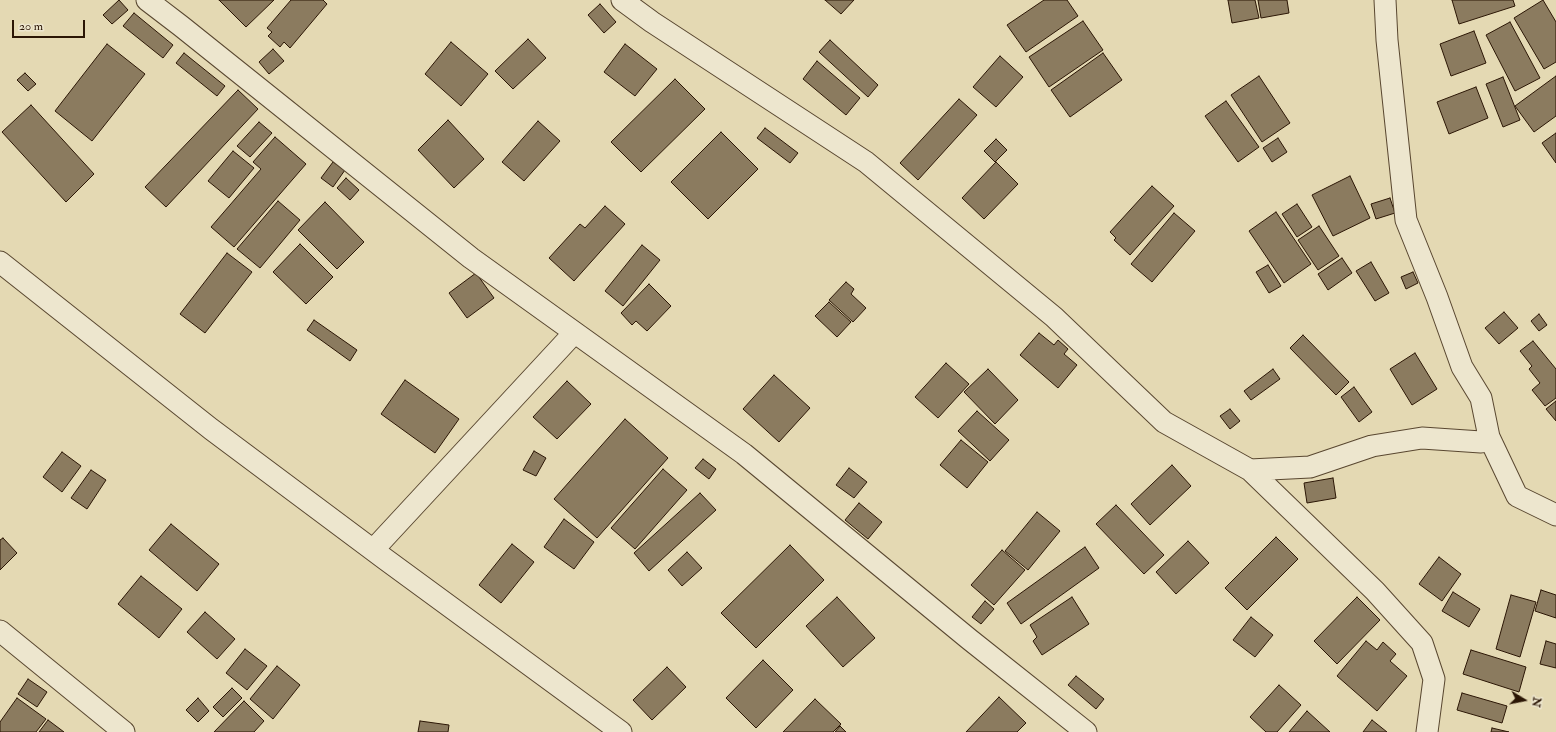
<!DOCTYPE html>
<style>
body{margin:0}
#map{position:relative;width:1556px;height:732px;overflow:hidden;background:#e4d9b3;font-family:"IM FELL Double Pica",serif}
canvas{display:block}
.north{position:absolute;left:1504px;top:680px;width:40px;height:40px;-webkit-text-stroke:3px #ede6ce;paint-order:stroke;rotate:100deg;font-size:11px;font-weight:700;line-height:16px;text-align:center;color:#2b1605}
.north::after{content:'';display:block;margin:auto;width:14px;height:18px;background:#2b1605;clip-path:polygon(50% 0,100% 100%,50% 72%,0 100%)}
.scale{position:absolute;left:12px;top:20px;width:73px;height:18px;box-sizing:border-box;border:2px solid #2b1605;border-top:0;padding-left:5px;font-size:12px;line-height:14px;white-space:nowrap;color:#2b1605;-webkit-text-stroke:3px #ede6ce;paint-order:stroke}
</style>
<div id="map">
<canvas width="1556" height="732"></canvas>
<div class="north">N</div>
<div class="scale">20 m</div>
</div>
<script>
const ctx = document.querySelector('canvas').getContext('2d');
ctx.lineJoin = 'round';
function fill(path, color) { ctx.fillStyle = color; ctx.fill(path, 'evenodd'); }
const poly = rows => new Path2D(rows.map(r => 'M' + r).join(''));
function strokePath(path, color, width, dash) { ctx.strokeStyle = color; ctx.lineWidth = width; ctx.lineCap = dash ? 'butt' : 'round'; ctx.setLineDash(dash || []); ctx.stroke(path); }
const building = poly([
 [119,0,128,10,112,24,103,15,119,0],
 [219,0,274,0,246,27,219,0],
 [291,0,323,0,327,4,290,48,284,42,280,47,268,36,272,32,267,28,291,0],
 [825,0,854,0,841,14,825,0],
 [1044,0,1067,0,1078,16,1026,52,1007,25,1044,0],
 [1228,0,1255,0,1259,18,1232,23,1228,0],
 [1258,0,1287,0,1289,13,1261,18,1258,0],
 [1452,0,1513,0,1515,6,1459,24,1452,0],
 [1543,0,1556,22,1556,62,1544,69,1514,18,1543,0],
 [600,4,616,22,604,33,588,15,600,4],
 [134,13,173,45,163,58,123,26,134,13],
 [1083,21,1103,50,1049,87,1029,57,1083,21],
 [1510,22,1540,78,1515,91,1486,35,1510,22],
 [1474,31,1486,63,1451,76,1440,44,1474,31],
 [528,39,546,58,513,89,495,71,528,39],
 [830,40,878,85,868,97,819,52,830,40],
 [451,42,488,74,461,106,425,74,451,42],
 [107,44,145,74,92,141,55,111,107,44],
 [625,44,657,69,635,96,604,72,625,44],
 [273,49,284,61,269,74,259,62,273,49],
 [184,53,225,86,217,96,176,63,184,53],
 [1103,53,1122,80,1070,117,1051,90,1103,53],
 [1000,56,1023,77,996,107,973,87,1000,56],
 [817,61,860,98,846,115,803,79,817,61],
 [25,73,36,84,28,91,17,80,25,73],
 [1259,76,1290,123,1262,142,1231,95,1259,76],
 [1556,76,1556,116,1534,132,1515,106,1556,76],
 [1503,77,1520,120,1503,127,1486,84,1503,77],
 [675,79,705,109,641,172,611,142,675,79],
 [1476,87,1488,118,1449,134,1437,102,1476,87],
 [238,90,258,109,166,207,145,187,238,90],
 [959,99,977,115,918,180,900,163,959,99],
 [1226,101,1259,147,1238,162,1205,116,1226,101],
 [31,105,94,174,66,202,2,132,31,105],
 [448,120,484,159,454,188,418,150,448,120],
 [538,121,560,141,524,181,502,162,538,121],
 [259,122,272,133,250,157,237,146,259,122],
 [765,128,798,153,790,163,757,138,765,128],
 [721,132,758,169,708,219,671,182,721,132],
 [1556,133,1556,163,1542,143,1556,133],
 [275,137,306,164,234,247,211,227,261,169,253,162,275,137],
 [1278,138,1287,152,1272,162,1263,148,1278,138],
 [996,139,1007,150,995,162,984,151,996,139],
 [233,151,254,168,229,198,208,181,233,151],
 [333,162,345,170,333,187,321,178,333,162],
 [996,162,1018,184,984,219,962,198,996,162],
 [1350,176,1370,218,1333,236,1312,195,1350,176],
 [346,178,359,190,350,200,337,188,346,178],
 [1152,186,1174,206,1130,255,1114,240,1116,238,1110,232,1152,186],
 [1390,198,1395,213,1376,219,1371,204,1390,198],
 [278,201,300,220,260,268,237,249,278,201],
 [325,202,364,242,337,269,298,230,325,202],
 [1297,204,1312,227,1297,237,1282,214,1297,204],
 [605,206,625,224,574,281,549,258,580,224,585,228,605,206],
 [1276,212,1311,264,1284,283,1249,231,1276,212],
 [1174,213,1195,231,1152,282,1131,264,1174,213],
 [1319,226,1339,256,1318,270,1298,240,1319,226],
 [300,244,333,277,306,304,273,272,300,244],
 [642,245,660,260,623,306,605,291,642,245],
 [227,253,252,272,205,333,180,314,227,253],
 [1342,258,1352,273,1328,290,1318,274,1342,258],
 [1371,262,1389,293,1375,301,1356,271,1371,262],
 [1268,265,1281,286,1269,293,1256,272,1268,265],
 [1413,272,1418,283,1406,289,1401,277,1413,272],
 [476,273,494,298,467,318,449,293,476,273],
 [846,282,854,289,851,294,866,308,853,322,829,300,846,282],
 [649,284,671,306,647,331,636,321,632,325,621,313,649,284],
 [829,302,851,322,837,337,815,316,829,302],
 [1504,312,1518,328,1499,344,1485,328,1504,312],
 [1539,314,1547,325,1539,331,1531,321,1539,314],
 [314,320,357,350,350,361,307,330,314,320],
 [1039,333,1054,345,1058,340,1068,349,1064,354,1077,365,1058,388,1020,355,1039,333],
 [1303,335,1349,382,1336,395,1290,348,1303,335],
 [1533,341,1556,369,1556,398,1545,406,1532,390,1540,383,1529,369,1532,366,1520,351,1533,341],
 [1415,353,1437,389,1412,405,1390,369,1415,353],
 [946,363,969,384,938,418,915,397,946,363],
 [988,369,1018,400,995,424,964,392,988,369],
 [1273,369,1280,379,1251,400,1244,391,1273,369],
 [774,375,810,408,779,442,743,409,774,375],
 [405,380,459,419,435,453,381,414,405,380],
 [567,381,591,404,557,439,533,417,567,381],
 [1354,387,1372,412,1359,422,1341,397,1354,387],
 [1556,401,1556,421,1546,409,1556,401],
 [1230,409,1240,421,1230,429,1220,416,1230,409],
 [977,411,1009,440,990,461,958,431,977,411],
 [625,419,668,458,597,538,554,499,625,419],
 [961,440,988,462,967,488,940,465,961,440],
 [534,451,546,458,536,476,523,470,534,451],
 [62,452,81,466,62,492,43,477,62,452],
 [703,459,716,469,709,479,695,468,703,459],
 [1172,465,1191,486,1150,525,1131,504,1172,465],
 [849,468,867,482,854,498,836,485,849,468],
 [663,469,687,490,635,549,611,528,663,469],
 [91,470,106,480,87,509,71,498,91,470],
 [1333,478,1336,498,1307,503,1304,483,1333,478],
 [700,493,716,510,649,571,634,553,700,493],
 [859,503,882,522,868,539,845,520,859,503],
 [1116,505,1164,555,1144,574,1096,524,1116,505],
 [1037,512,1060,531,1028,570,1005,551,1037,512],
 [564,519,594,542,574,569,544,547,564,519],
 [171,524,219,564,197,591,149,550,171,524],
 [1276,537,1298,559,1247,610,1225,588,1276,537],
 [3,538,17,553,0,570,0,540,3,538],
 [1188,541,1209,563,1176,594,1156,572,1188,541],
 [512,544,534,562,501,603,479,585,512,544],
 [790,545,824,580,756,648,721,613,790,545],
 [1085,547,1099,568,1021,624,1007,603,1085,547],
 [1002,550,1025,570,994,605,971,585,1002,550],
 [687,552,702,568,682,586,668,570,687,552],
 [1439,557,1461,574,1442,601,1419,584,1439,557],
 [141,576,182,609,159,638,118,604,141,576],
 [1541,590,1556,595,1556,618,1535,611,1541,590],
 [1453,592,1480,609,1469,627,1442,611,1453,592],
 [1511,595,1536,602,1520,657,1496,649,1511,595],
 [837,597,875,638,843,667,806,626,837,597],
 [1072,597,1089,624,1042,655,1033,641,1037,637,1030,625,1072,597],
 [1357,597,1380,620,1337,664,1314,641,1357,597],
 [985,601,994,609,981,624,972,617,985,601],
 [205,612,235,639,217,659,187,632,205,612],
 [1251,617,1273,635,1255,657,1233,640,1251,617],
 [1366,641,1377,650,1383,642,1396,654,1390,661,1407,676,1377,711,1337,676,1366,641],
 [1546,641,1556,644,1556,668,1540,664,1546,641],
 [245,649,267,666,247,690,226,673,245,649],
 [1471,650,1526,667,1519,692,1463,674,1471,650],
 [763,660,793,690,756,728,726,698,763,660],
 [277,666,300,685,273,719,250,699,277,666],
 [667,667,686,687,652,720,633,700,667,667],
 [1076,676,1104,699,1096,709,1068,685,1076,676],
 [28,679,47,692,37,707,18,694,28,679],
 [1279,685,1301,705,1277,732,1266,732,1250,717,1279,685],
 [232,688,242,698,223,717,213,707,232,688],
 [1462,693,1507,706,1502,723,1457,710,1462,693],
 [999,697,1026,723,1017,732,966,732,999,697],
 [17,698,46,719,36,732,0,732,0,722,17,698],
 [198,698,209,711,198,722,186,710,198,698],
 [815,699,841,724,833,732,783,732,815,699],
 [244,701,264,721,254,732,214,732,244,701],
 [1307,711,1330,732,1289,732,1307,711],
 [48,720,64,732,39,732,48,720],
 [1372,720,1387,732,1363,732,1372,720],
 [420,721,449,725,448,732,418,732,420,721],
 [840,726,846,732,835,732,840,726],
 [1492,728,1509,732,1491,732,1492,728]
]);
fill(building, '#8b7b5f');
strokePath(building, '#2b1605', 1);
const street = poly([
 [147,0,181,26,471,258,744,454,969,639,1086,732],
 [622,0,652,22,866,162,1054,317,1164,422,1250,470,1310,467,1372,446,1422,438,1481,442,1489,437],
 [1385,0,1387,40,1406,220,1437,297,1462,367,1481,398,1489,437,1517,496,1556,515],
 [0,262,211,429,385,559,621,732],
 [1250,470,1375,591,1422,643,1434,679,1427,732],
 [373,550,574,333],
 [0,631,124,732]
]);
strokePath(street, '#594730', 23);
strokePath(street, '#ede6ce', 21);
</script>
